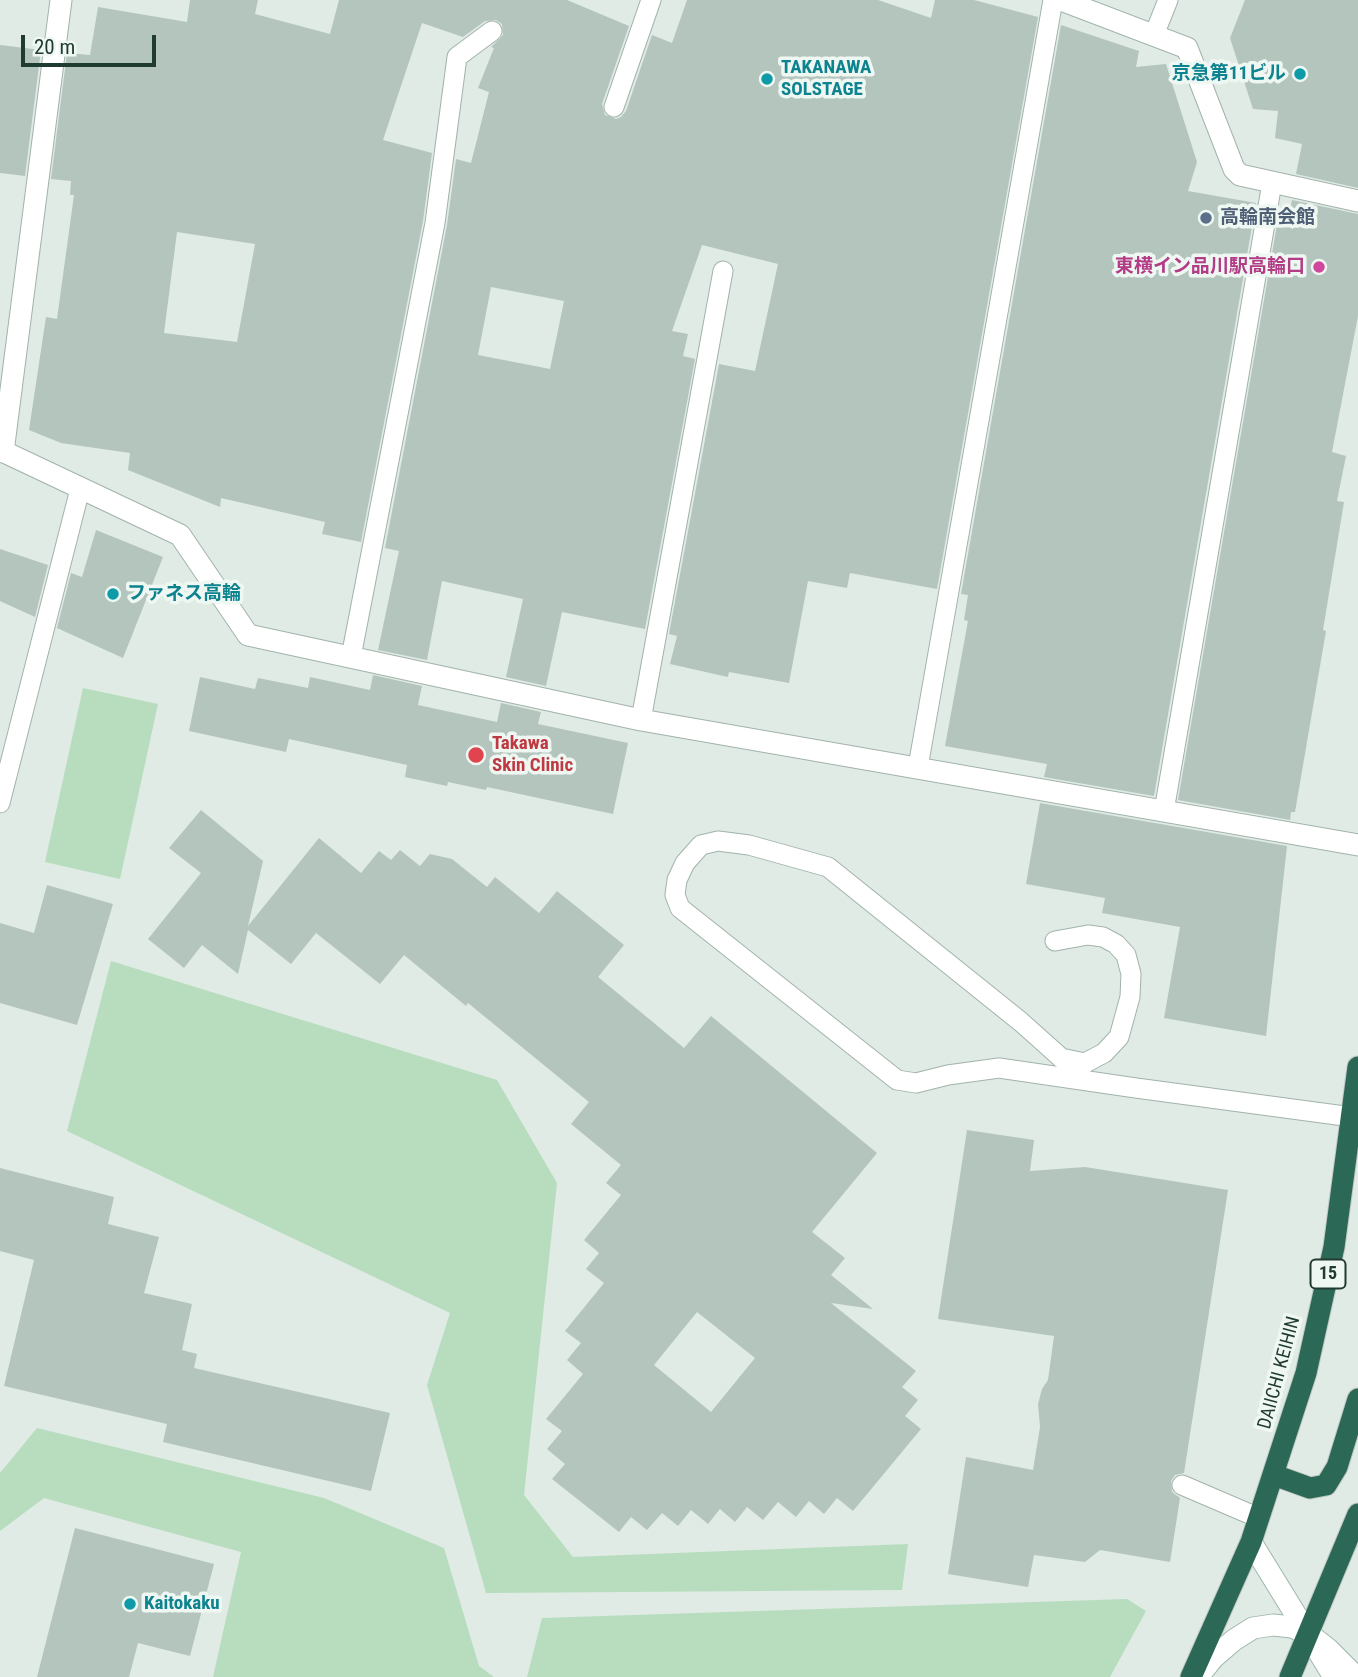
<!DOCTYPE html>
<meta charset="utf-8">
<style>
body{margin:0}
#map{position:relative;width:1358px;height:1677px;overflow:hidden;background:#dfebe4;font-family:"Roboto Condensed",sans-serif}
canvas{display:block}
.scale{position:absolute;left:21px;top:35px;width:135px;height:32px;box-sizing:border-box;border:4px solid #203b31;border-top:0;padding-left:9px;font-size:21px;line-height:24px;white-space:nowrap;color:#203b31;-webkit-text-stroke:5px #eff7f3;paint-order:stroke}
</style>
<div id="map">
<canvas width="1358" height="1677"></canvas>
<div class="scale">20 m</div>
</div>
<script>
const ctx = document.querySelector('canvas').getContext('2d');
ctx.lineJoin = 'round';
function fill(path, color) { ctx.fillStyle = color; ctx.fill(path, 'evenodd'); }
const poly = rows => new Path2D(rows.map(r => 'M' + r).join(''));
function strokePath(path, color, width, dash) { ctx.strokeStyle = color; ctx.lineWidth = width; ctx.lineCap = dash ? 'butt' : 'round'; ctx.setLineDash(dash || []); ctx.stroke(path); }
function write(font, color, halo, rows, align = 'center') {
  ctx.font = font + ' "Roboto Condensed","Noto Sans JP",sans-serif'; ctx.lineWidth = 7; ctx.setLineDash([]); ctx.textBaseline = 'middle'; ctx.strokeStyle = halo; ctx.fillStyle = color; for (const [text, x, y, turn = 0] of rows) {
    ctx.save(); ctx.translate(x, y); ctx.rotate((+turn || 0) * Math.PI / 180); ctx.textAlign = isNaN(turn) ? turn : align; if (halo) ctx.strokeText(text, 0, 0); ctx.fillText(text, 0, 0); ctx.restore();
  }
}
fill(poly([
 [83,688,158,704,120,879,45,862],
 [111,961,497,1080,557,1183,524,1495,573,1557,908,1544,902,1590,486,1593,427,1385,450,1313,67,1131],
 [37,1428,324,1498,444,1548,479,1666,494,1677,213,1677,241,1552,44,1498,0,1531,0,1473],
 [1127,1599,1146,1611,1110,1677,527,1677,542,1618]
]), '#b7ddbe');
fill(poly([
 [190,0,258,0,255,14,330,34,339,0,567,0,629,26,602,104,605,115,616,119,621,117,626,111,652,35,672,43,687,0,878,0,931,18,935,0,974,0,1038,17,937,589,850,573,847,588,808,581,789,683,729,672,728,677,670,664,677,636,669,634,719,364,755,371,778,264,702,245,672,331,688,334,683,356,695,359,645,629,562,612,546,686,506,677,523,599,442,581,427,660,378,650,399,551,385,548,447,225,456,159,471,163,489,92,478,88,494,48,491,47,503,35,502,24,496,20,485,21,463,37,422,23,383,140,432,153,423,221,361,542,322,534,325,522,221,498,220,507,128,470,130,453,61,443,29,430,46,317,57,319,74,195,70,195,71,181,51,179,67,53,90,55,98,7,187,22],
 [177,232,255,244,237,342,164,333],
 [491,287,564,301,550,369,478,355],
 [1245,0,1358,0,1358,188,1296,174,1302,144,1275,138,1278,111,1253,109,1230,38],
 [1061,25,1139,51,1136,67,1166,64,1197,162,1188,191,1256,203,1154,796,1044,777,1047,764,945,746,968,621,964,620,968,595,961,594],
 [0,45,41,50,25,176,0,173],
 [1292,200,1358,214,1358,316,1332,452,1346,456,1337,501,1344,502,1323,630,1326,631,1295,812,1291,812,1290,820,1178,800,1280,207,1290,209],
 [96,530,163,557,123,658,57,628,71,573,82,577],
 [0,549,48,565,35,617,0,601],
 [373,675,422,686,418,705,497,722,501,703,541,712,538,724,628,743,613,814,487,787,486,790,448,782,447,786,405,777,407,765,289,739,286,752,189,731,200,677,255,689,258,678,308,688,310,677,370,690],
 [1040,803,1287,846,1266,1036,1164,1018,1180,927,1102,913,1105,898,1026,884],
 [201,810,263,861,248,926,319,838,361,873,379,851,391,860,400,850,420,866,430,854,452,859,487,887,495,877,539,913,557,891,624,945,598,977,654,1023,684,1048,711,1016,877,1153,812,1232,845,1258,831,1275,873,1309,831,1303,916,1371,902,1387,918,1400,905,1416,921,1429,853,1511,837,1498,824,1514,809,1501,796,1517,778,1502,763,1520,747,1507,735,1522,720,1509,708,1524,691,1510,678,1526,662,1513,647,1530,631,1517,619,1532,552,1479,565,1464,547,1449,562,1431,546,1419,583,1374,567,1360,581,1343,565,1331,604,1283,586,1269,599,1253,584,1240,621,1195,606,1183,621,1165,571,1124,589,1102,468,1003,466,1006,404,955,380,984,316,933,291,964,248,930,238,974,202,945,184,968,148,939,201,873,169,848],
 [697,1312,755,1358,711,1412,654,1365],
 [47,885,113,904,77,1025,0,1003,0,923,34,933],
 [967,1130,1034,1140,1030,1171,1085,1167,1228,1190,1184,1473,1175,1475,1171,1481,1172,1492,1180,1498,1170,1562,1100,1550,1085,1562,1034,1555,1028,1587,948,1574,966,1457,1033,1470,1040,1427,1038,1404,1042,1389,1048,1380,1054,1336,938,1319],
 [0,1168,114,1197,108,1224,159,1237,144,1293,192,1304,182,1350,197,1354,194,1368,390,1413,371,1491,163,1442,167,1424,4,1386,34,1260,0,1251],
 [75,1528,214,1564,190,1656,138,1643,129,1677,37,1677]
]), '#b4c5bd');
const lane = poly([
 [1154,35,1168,0],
 [614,107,651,0],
 [351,657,435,223,457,57,492,31],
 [641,720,723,271],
 [918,767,1053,0],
 [0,803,80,489],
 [1164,811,1272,183],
 [1055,941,1088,935,1103,937,1116,944,1126,955,1131,974,1130,997,1119,1037,1104,1053,1085,1063,1061,1058],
 [1087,1081,1021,1022,828,867,749,845,718,841,701,845,685,863,677,880,675,895,680,908,897,1080,916,1083,948,1075,999,1068,1136,1088,1352,1117],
 [1182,1485,1259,1518]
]);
const street = poly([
 [1061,0,1187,48,1234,169,1240,175,1358,201],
 [0,450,180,535,248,635,641,720,1358,845],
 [3,452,61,0]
]);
const secondary = poly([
 [1251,1542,1334,1677],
 [1198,1677,1213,1658,1234,1640,1253,1628,1273,1625,1292,1627,1309,1634,1328,1649,1356,1677]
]);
const highway = poly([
 [1274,1475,1310,1488,1326,1485,1337,1467,1358,1399],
 [1191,1677,1251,1542,1306,1373,1334,1247,1358,1067],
 [1290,1677,1358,1514]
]);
strokePath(lane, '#a2b3ab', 21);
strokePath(street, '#a2b3ab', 23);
strokePath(secondary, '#9eb7ac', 23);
strokePath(highway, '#c1c8c5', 23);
strokePath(lane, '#fff', 19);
strokePath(street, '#fff', 21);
strokePath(secondary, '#fff', 21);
strokePath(highway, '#2b6856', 21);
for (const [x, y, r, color] of [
 [1300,74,7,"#0f9aa8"],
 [767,79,7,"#0f9aa8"],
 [1206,218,7,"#5c6f8a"],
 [1319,267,7,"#d1479c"],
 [113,594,7,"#0f9aa8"],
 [476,755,9,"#e0444e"],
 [130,1604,7,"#0f9aa8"]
]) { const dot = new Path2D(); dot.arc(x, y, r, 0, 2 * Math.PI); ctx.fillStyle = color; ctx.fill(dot); strokePath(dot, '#eff7f3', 2.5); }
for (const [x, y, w] of [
 [1328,1274,35]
]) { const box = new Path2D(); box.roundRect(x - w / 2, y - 14.5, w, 29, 5); ctx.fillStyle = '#eff7f3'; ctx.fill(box); strokePath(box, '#203b31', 2); }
write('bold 18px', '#203b31', null, [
 ["15",1328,1274]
]);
write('bold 19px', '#0d838f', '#eff7f3', [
 ["TAKANAWA",781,68],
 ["SOLSTAGE",781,90],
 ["京急第11ビル",1286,74,"right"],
 ["ファネス高輪",127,594],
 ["Kaitokaku",144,1604]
], 'left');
write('bold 19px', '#4e5e75', '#eff7f3', [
 ["高輪南会館",1220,218]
], 'left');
write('bold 19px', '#b23c85', '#eff7f3', [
 ["東横イン品川駅高輪口",1305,267]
], 'right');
write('bold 19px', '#be3a42', '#eff7f3', [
 ["Takawa",492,744],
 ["Skin Clinic",492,766]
], 'left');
write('19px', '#203b31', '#eff7f3', [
 ["DAIICHI KEIHIN",1280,1373,-75]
]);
</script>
